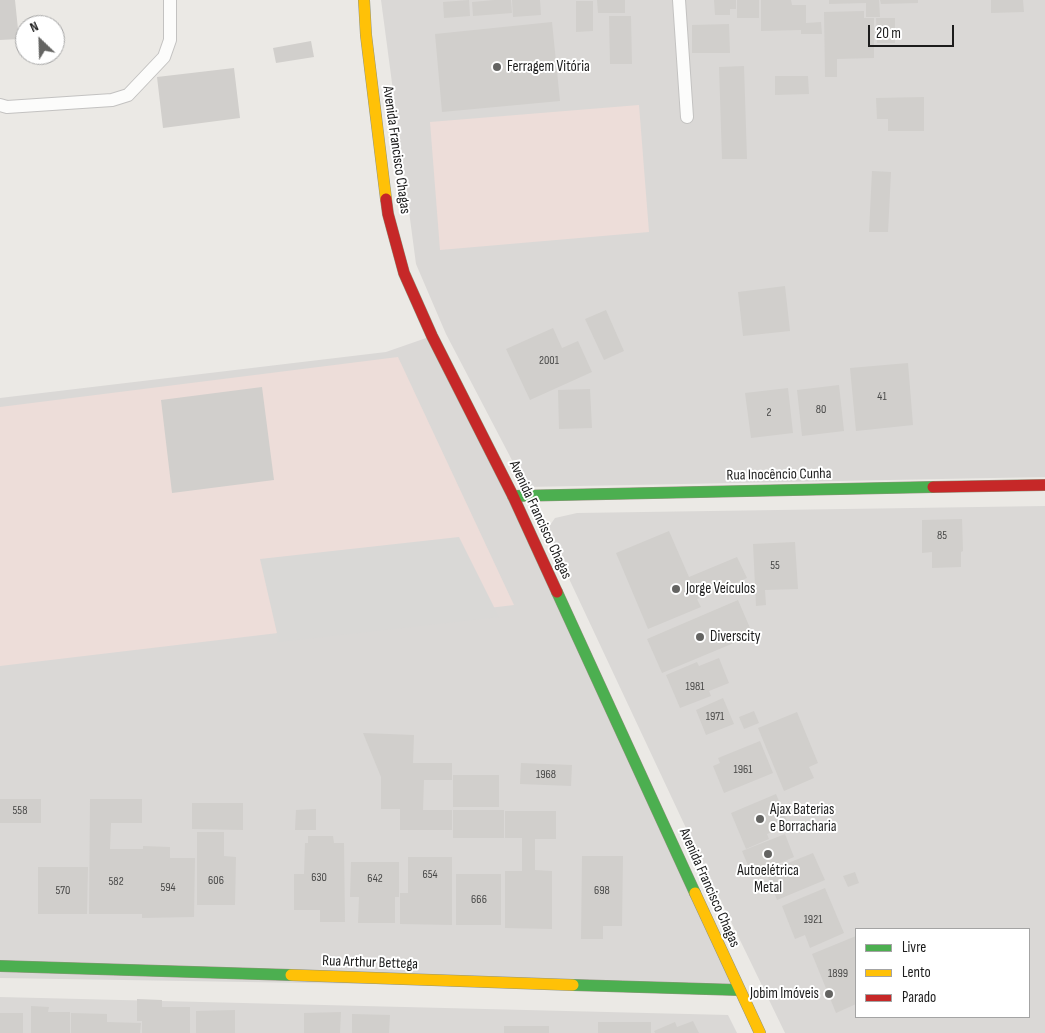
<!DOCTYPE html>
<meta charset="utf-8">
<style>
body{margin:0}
#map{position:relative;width:1045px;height:1033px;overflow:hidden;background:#ebe9e5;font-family:"Sofia Sans Condensed",sans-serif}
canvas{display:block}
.legend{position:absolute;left:855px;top:928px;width:175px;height:90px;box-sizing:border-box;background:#fff;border:1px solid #a4a4a4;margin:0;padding:6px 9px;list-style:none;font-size:15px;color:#1c1c1c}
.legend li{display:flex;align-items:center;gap:10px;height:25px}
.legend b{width:25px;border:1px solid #a4a4a4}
.north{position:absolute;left:15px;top:15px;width:50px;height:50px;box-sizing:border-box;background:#fff;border:1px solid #a4a4a4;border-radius:50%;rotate:336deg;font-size:14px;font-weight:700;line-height:20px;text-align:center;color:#1c1c1c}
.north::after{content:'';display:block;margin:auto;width:18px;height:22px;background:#646462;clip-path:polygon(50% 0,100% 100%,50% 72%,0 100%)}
.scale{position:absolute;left:868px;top:25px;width:86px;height:22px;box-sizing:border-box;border:2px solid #1c1c1c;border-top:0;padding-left:6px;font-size:15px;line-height:18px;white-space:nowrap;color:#1c1c1c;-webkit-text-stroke:4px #fff;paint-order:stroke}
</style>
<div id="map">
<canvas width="1045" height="1033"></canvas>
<ul class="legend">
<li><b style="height:6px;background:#4caf50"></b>Livre</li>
<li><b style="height:6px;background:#ffc107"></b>Lento</li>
<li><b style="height:6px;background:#c62828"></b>Parado</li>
</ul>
<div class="north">N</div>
<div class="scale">20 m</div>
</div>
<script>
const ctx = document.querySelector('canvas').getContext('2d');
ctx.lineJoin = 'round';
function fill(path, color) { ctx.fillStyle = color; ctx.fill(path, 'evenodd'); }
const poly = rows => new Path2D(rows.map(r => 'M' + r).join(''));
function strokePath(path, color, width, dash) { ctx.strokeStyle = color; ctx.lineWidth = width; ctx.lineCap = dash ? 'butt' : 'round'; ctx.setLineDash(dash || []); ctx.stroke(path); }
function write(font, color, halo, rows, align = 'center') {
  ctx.font = font + ' "Sofia Sans Condensed",sans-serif'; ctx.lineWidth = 4; ctx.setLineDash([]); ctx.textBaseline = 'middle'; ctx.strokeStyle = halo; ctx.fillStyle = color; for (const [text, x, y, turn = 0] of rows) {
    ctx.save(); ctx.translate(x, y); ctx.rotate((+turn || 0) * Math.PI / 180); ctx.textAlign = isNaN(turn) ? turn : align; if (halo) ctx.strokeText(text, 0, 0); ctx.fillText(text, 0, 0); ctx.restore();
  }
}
fill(poly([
 [381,0,1045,0,1045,477,526,487,446,334,416,264],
 [432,336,739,990,0,978,0,398,386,352],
 [1045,506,1045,1033,785,1033,693,843,556,551,548,528,555,518,577,513],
 [856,929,1029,929,1029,1017,856,1017],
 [0,997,728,1015,737,1033,0,1033]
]), '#dad8d6');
fill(poly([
 [639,105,649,232,440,250,430,122],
 [398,357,514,605,0,666,0,407]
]), '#edddd9');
fill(poly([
 [459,537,499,617,279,642,260,559]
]), '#d9d8d6');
fill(poly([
 [0,0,15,0,19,39,0,40],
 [469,0,470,16,444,18,443,2],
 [494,0,511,0,512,13,473,16,472,2],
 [512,0,540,0,541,15,513,17],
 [597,0,625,0,625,13,598,13],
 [714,0,736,0,736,9,730,9,730,15,715,15],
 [737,0,759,0,759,18,737,18],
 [761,0,791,0,792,5,806,5,806,23,821,22,822,34,801,34,801,30,761,31],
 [829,0,879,0,880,17,866,17,866,3,829,4],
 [880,0,918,0,918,3,881,4],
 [991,0,1023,0,1024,12,991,13],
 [576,1,593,1,593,31,576,32],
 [864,11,864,18,874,18,874,58,837,59,837,77,825,77,824,12],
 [609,16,631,16,632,64,610,64],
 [876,18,895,18,895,43,877,43],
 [552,22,560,101,442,112,435,34],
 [729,24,730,53,692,53,692,25],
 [311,41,314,57,276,63,273,48],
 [744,66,747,159,722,159,719,67],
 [234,68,240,118,163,128,157,77],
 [775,76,808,76,809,94,775,95],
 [924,97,924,131,888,131,888,119,877,119,876,98],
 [872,171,891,172,888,232,869,232],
 [785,286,790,331,743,336,738,292],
 [606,310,624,351,604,360,585,319],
 [553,328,562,348,578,341,592,372,530,400,506,349],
 [908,363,913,425,856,431,850,368],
 [839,385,844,431,802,436,797,390],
 [262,387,274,480,172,493,161,400],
 [788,388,793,433,751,438,745,393],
 [590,389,592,428,559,429,558,390],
 [962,519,963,551,961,552,961,567,932,568,932,552,922,553,922,520],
 [669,531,689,577,737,557,747,578,697,599,701,607,648,629,616,553],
 [795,542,798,589,765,590,766,605,756,606,753,544],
 [738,600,753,635,662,673,647,639],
 [719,658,729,683,709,691,711,696,680,708,666,675,697,662,699,666],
 [723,698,734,724,706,735,696,710],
 [754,711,759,723,744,729,739,717],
 [797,712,818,763,809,767,814,778,784,791,758,728],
 [363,733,414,735,413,763,452,763,452,780,424,780,423,810,452,810,452,830,400,830,400,809,381,809,381,777],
 [760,741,773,773,724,793,713,766,720,763,718,758],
 [521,763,572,765,571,786,520,784],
 [453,775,499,775,499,807,453,807],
 [776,794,789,825,767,834,769,839,746,849,731,813],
 [0,799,41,799,41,823,0,823],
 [90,799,142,799,142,823,111,823,110,849,143,849,143,846,170,847,170,858,195,858,194,917,142,918,142,914,89,914],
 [192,803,243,803,243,830,192,829],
 [316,809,316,830,295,830,296,810],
 [453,810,504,810,504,838,453,838],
 [505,811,556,811,556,839,535,839,535,870,552,871,552,929,505,928,505,871,522,871,522,838,505,838],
 [197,832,224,832,224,856,236,857,235,905,197,905],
 [785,834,794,857,752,875,742,851],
 [308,836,333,836,334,843,344,843,345,922,320,922,320,910,294,910,294,874,304,874,305,843,308,843],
 [813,853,825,880,777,900,766,872],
 [582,856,623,856,622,926,603,926,603,939,581,939],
 [408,857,452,857,452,925,400,924,400,893,408,893],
 [351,862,399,862,399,897,395,897,395,923,358,923,359,897,350,897],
 [38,867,88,867,87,914,38,914],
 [855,872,859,883,848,887,843,876],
 [456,874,501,874,501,925,456,925],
 [825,888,844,933,810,948,805,935,795,939,782,906],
 [856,936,856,1004,836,1013,812,954],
 [137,999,162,1000,162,1007,190,1007,190,1033,142,1033,142,1021,137,1021],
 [31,1006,49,1007,48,1012,70,1012,70,1033,31,1033],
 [235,1010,235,1033,196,1033,196,1011],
 [341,1012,340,1033,304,1033,304,1013],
 [0,1013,23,1013,23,1033,0,1033],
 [71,1013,107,1014,107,1022,141,1023,140,1033,71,1033],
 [352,1014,390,1015,389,1033,352,1033],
 [693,1021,699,1033,655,1033,654,1031,675,1022,677,1027],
 [598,1022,651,1022,651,1033,598,1033],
 [504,1026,549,1026,549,1033,504,1033]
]), '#d1cfcc');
const lane = poly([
 [679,0,687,117],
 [0,105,7,107,112,100,128,95,164,57,170,40,170,0]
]);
const fast = poly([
 [513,496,933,487],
 [557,592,695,893],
 [0,966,291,975],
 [573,985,739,990]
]);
const slow = poly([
 [364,0,366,35,386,199],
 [695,893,760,1033],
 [291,975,573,985]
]);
const jam = poly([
 [386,199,388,214,404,273,432,336,513,496,557,592],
 [933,487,1045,485]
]);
strokePath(lane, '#c3c2c1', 14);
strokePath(fast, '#91947d', 12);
strokePath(slow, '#91947d', 12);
strokePath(jam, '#91947d', 12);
strokePath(lane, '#fcfcfb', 12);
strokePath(fast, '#4caf50', 11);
strokePath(slow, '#ffc107', 11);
strokePath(jam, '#c62828', 11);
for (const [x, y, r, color] of [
 [497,67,5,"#646462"],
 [676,589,5,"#646462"],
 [700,637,5,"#646462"],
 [760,819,5,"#646462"],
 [768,854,5,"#646462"],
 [829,994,5,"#646462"]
]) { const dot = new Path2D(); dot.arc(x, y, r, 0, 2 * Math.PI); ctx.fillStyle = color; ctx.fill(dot); strokePath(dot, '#fff', 2); }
write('12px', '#494948', null, [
 ["2001",549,361],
 ["41",882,397],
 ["80",821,410],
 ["2",769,413],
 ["85",942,536],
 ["55",775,566],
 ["1981",695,687],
 ["1971",715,717],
 ["1961",743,770],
 ["1968",546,775],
 ["558",20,811],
 ["654",430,875],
 ["630",319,878],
 ["642",375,879],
 ["606",216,881],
 ["582",116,882],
 ["594",168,888],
 ["570",63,891],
 ["698",602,891],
 ["666",479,900],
 ["1921",813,920],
 ["1899",838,974]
]);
write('15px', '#1c1c1c', '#fff', [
 ["Ferragem Vitória",507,67],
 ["Jorge Veículos",686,589],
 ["Diverscity",710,637],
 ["Ajax Baterias",770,810],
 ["e Borracharia",770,827],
 ["Autoelétrica",768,871,"center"],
 ["Metal",768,888,"center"],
 ["Jobim Imóveis",819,994,"right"]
], 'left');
write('15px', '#1c1c1c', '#fff', [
 ["Avenida Francisco Chagas",396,150,82],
 ["Rua Inocêncio Cunha",779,475,-1],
 ["Avenida Francisco Chagas",540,520,65],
 ["Avenida Francisco Chagas",709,888,66],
 ["Rua Arthur Bettega",370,963,2]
]);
</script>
